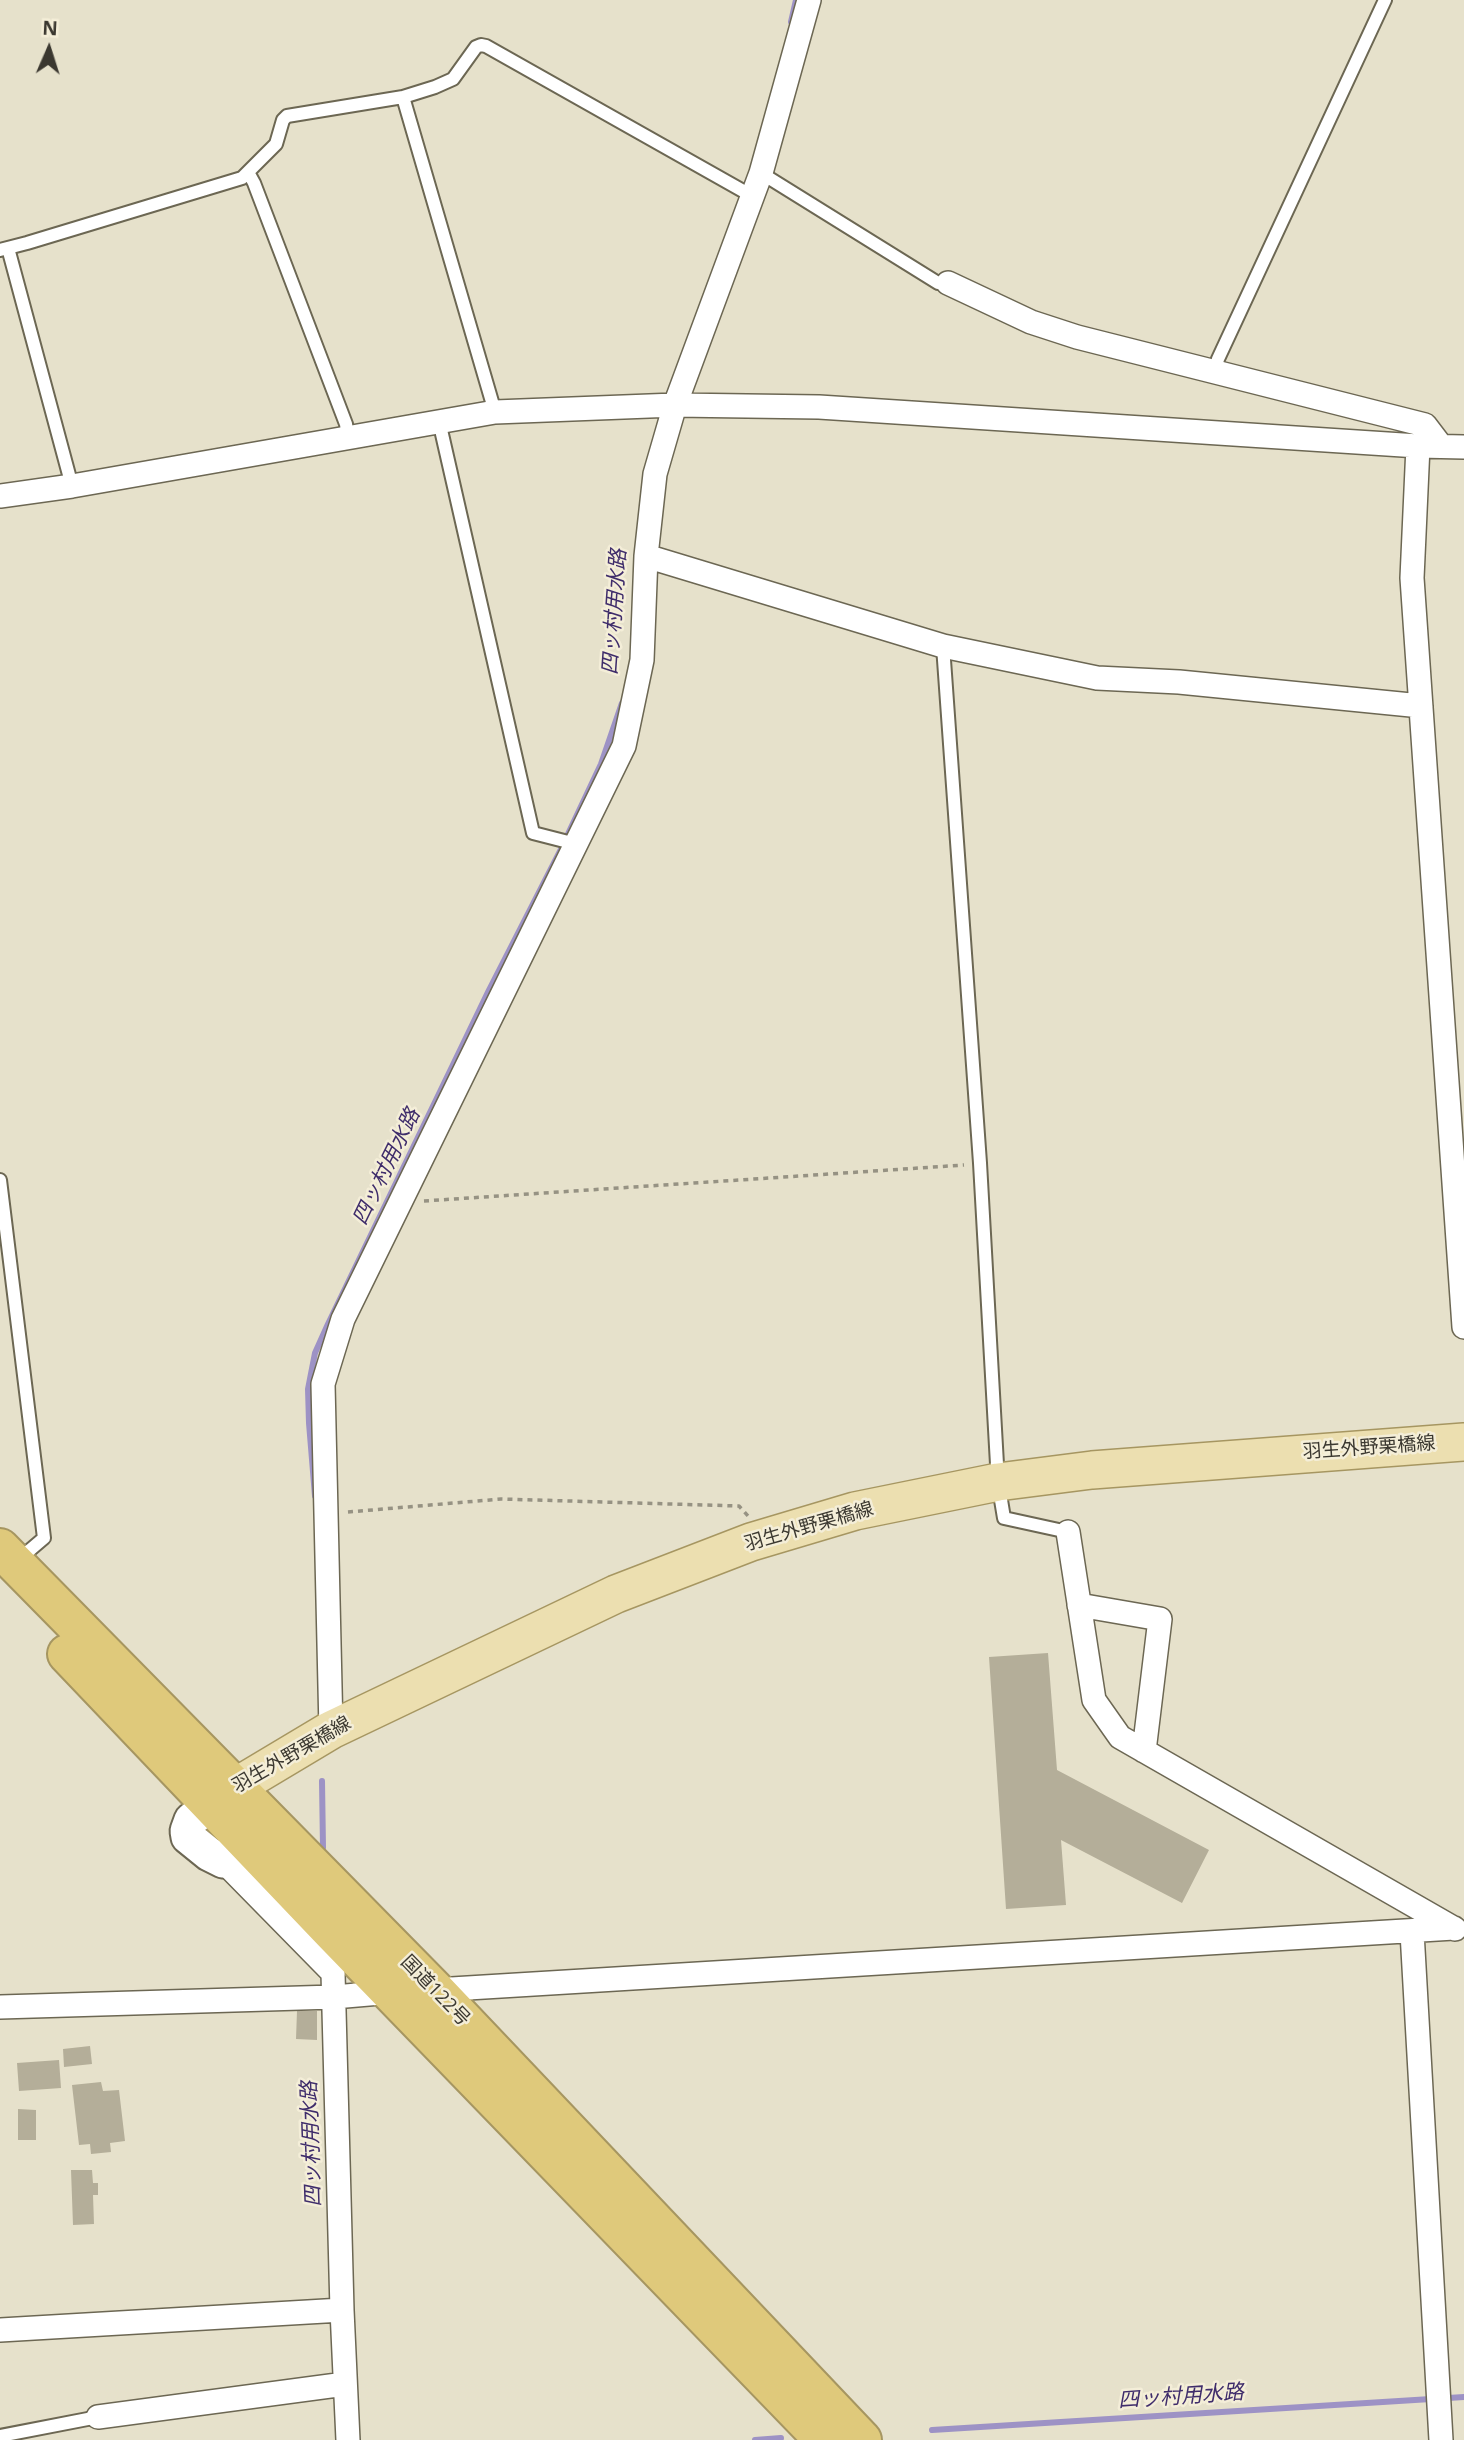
<!DOCTYPE html>
<meta charset="utf-8">
<style>
body{margin:0}
#map{position:relative;width:1464px;height:2440px;overflow:hidden;background:#e6e1cb;font-family:"Open Sans",sans-serif}
canvas{display:block}
.north{position:absolute;left:14px;top:14px;width:70px;height:70px;-webkit-text-stroke:5px #f4eed8;paint-order:stroke;rotate:3deg;font-size:19px;font-weight:700;line-height:28px;text-align:center;color:#3b3830}
.north::after{content:'';display:block;margin:auto;width:24px;height:32px;background:#3b3830;clip-path:polygon(50% 0,100% 100%,50% 72%,0 100%)}
</style>
<div id="map">
<canvas width="1464" height="2440"></canvas>
<div class="north">N</div>
</div>
<script>
const ctx = document.querySelector('canvas').getContext('2d');
ctx.lineJoin = 'round';
const poly = rows => new Path2D(rows.map(r => 'M' + r).join(''));
function strokePath(path, color, width, dash) { ctx.strokeStyle = color; ctx.lineWidth = width; ctx.lineCap = dash ? 'butt' : 'round'; ctx.setLineDash(dash || []); ctx.stroke(path); }
function fill(path, color) { ctx.fillStyle = color; ctx.fill(path, 'evenodd'); }
function write(font, color, halo, rows, align = 'center') {
  ctx.font = font + ' "Open Sans","Noto Sans JP",sans-serif'; ctx.lineWidth = 5; ctx.setLineDash([]); ctx.textBaseline = 'middle'; ctx.strokeStyle = halo; ctx.fillStyle = color; for (const [text, x, y, turn = 0] of rows) {
    ctx.save(); ctx.translate(x, y); ctx.rotate((+turn || 0) * Math.PI / 180); ctx.textAlign = isNaN(turn) ? turn : align; if (halo) ctx.strokeText(text, 0, 0); ctx.fillText(text, 0, 0); ctx.restore();
  }
}
strokePath(poly([
 [791,22,796,0],
 [568,834,601,764,622,703],
 [315,1496,309,1423,308,1389,315,1353,328,1324,489,990,561,849],
 [322,1781,323,1848],
 [1448,2398,1464,2397],
 [932,2430,1431,2399],
 [755,2440,781,2438]
]), '#9d92c5', 6);
fill(poly([
 [1048,1653,1057,1770,1209,1850,1182,1903,1061,1840,1066,1905,1006,1909,989,1657],
 [297,2011,317,2011,317,2040,296,2039],
 [90,2046,92,2064,64,2067,63,2049],
 [59,2060,61,2088,19,2091,17,2063],
 [101,2082,103,2091,119,2090,125,2141,110,2143,111,2152,91,2154,90,2144,79,2145,72,2085],
 [18,2109,36,2110,36,2140,18,2140],
 [71,2170,92,2170,93,2183,98,2183,98,2195,93,2195,94,2224,73,2225]
]), '#b4ae99');
const lane = poly([
 [403,97,495,412],
 [248,172,254,183,346,424,348,437],
 [761,173,938,283,948,283],
 [8,248,72,486],
 [0,250,27,243,242,178,276,144,283,120,287,116,403,97,435,87,453,79,476,47,481,45,486,46,752,196],
 [1214,373,1218,359,1385,0],
 [439,421,533,833,576,844],
 [943,646,980,1163,998,1482,1004,1518,1068,1532],
 [0,1180,44,1538,17,1561],
 [0,2436,98,2417]
]);
const street = poly([
 [948,283,1031,322,1077,337,1425,425,1441,446],
 [1418,446,1412,578,1464,1327],
 [0,496,72,486,495,412,675,405,819,407,1418,446,1464,447],
 [646,556,943,646,1097,678,1179,682,1421,706],
 [1068,1532,1094,1700,1120,1737,1455,1929],
 [1079,1605,1160,1619,1144,1751],
 [331,1730,323,1384,343,1319,624,746,642,660,646,556,655,474,675,405,761,173,809,0],
 [223,1861,333,1973,342,2310,348,2440],
 [1412,1932,1441,2440],
 [435,1990,1454,1928],
 [0,2007,334,1997,392,1992],
 [0,2330,342,2310],
 [98,2417,345,2384]
]);
const secondary = poly([
 [211,1804,191,1820,187,1831,188,1837,209,1854,223,1861]
]);
const primary = poly([
 [211,1804,234,1788,331,1730,616,1594,751,1542,855,1511,998,1482,1092,1470,1464,1442]
]);
const highway = poly([
 [0,1548,435,1990,862,2440],
 [67,1654,331,1931,824,2440]
]);
strokePath(lane, '#6c6753', 16);
strokePath(street, '#6c6753', 26);
strokePath(secondary, '#6c6753', 37);
strokePath(primary, '#a69661', 40);
strokePath(highway, '#a69661', 42);
strokePath(poly([
 [424,1201,964,1165],
 [348,1512,501,1499,739,1506,748,1516]
]), '#969283', 3.5, [5, 5]);
strokePath(lane, '#fff', 12);
strokePath(street, '#fff', 23);
strokePath(secondary, '#fff', 33);
strokePath(primary, '#ecdfb0', 37);
strokePath(highway, '#dfc97b', 38);
write('19px', '#3b3830', '#f4eed8', [
 ["羽生外野栗橋線",1369,1448,-4],
 ["羽生外野栗橋線",809,1527,-16],
 ["羽生外野栗橋線",292,1755,-30],
 ["国道122号",435,1991,46]
]);
write('italic 21px', '#3f2d6b', '#f4eed8', [
 ["四ッ村用水路",615,612,-86],
 ["四ッ村用水路",387,1167,-64],
 ["四ッ村用水路",312,2144,-92],
 ["四ッ村用水路",1181,2397,-4]
]);
</script>
